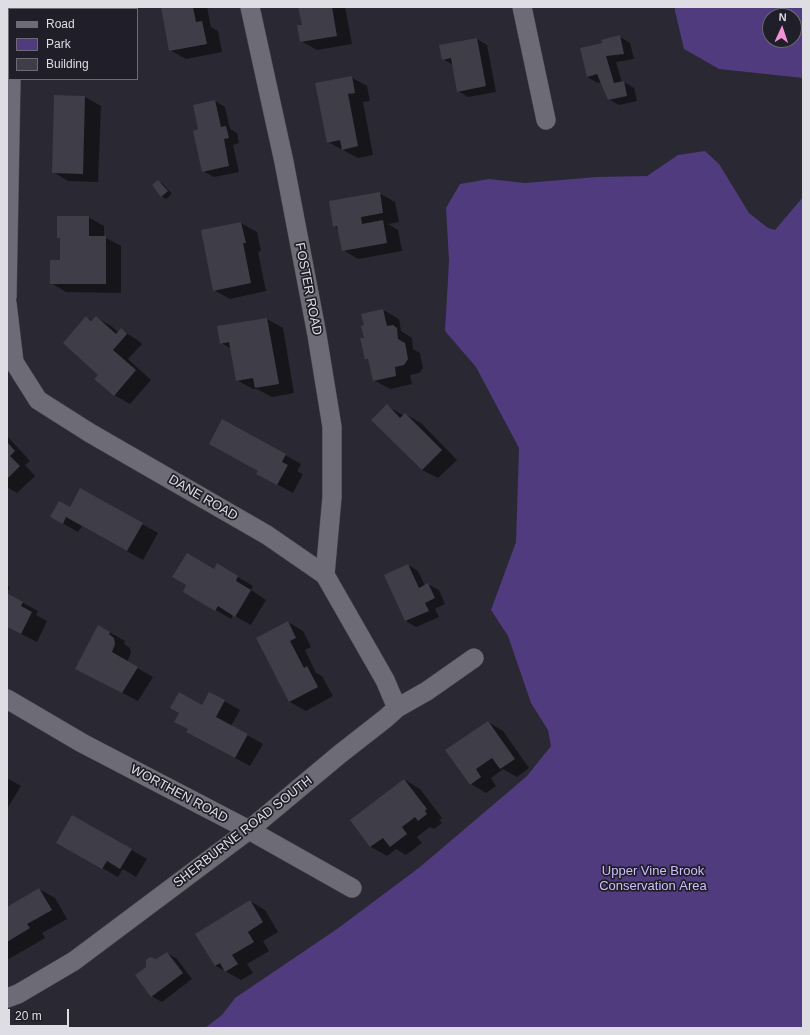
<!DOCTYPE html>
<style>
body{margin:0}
#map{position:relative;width:810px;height:1035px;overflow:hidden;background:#2a2832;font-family:Helvetica,sans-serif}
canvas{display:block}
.frame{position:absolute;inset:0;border:8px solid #dedde3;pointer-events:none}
.legend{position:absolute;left:8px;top:8px;width:130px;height:72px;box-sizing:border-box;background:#201e28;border:1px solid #6c6a73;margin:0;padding:5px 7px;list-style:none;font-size:12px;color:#dedde3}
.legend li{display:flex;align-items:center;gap:8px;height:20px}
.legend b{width:20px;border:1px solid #6c6a73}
.north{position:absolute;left:762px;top:8px;width:40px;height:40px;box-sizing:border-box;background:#201e28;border:1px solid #6c6a73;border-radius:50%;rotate:3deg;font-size:11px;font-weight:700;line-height:16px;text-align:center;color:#dedde3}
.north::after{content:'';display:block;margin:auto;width:14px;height:18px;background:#f291d6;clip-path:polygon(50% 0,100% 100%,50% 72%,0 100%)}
.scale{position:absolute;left:8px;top:1009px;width:61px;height:18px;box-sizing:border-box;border:2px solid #dedde3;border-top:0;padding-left:5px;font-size:12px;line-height:14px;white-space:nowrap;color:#dedde3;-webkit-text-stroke:3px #201e28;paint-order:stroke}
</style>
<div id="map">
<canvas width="810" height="1035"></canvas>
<div class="frame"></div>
<ul class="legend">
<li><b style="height:5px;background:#6d6b76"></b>Road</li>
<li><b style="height:11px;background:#503b7e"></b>Park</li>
<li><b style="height:11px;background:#3f3d48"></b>Building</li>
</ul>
<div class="north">N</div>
<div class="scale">20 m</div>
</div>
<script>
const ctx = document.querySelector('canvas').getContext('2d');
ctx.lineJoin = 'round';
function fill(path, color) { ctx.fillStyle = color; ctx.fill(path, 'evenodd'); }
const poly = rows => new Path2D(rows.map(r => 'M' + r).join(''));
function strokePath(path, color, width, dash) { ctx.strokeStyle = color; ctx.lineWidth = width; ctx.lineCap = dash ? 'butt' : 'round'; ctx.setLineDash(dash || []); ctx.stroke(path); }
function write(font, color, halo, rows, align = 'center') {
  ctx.font = font + ' Helvetica,sans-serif'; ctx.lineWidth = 3.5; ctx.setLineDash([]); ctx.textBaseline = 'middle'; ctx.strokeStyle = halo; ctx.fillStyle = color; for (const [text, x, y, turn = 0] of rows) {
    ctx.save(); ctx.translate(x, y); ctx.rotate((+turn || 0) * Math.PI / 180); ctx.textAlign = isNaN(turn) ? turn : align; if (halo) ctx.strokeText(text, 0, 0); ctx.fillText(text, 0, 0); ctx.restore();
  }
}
fill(poly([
 [675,7,803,7,803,78,719,69,684,49,675,11],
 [770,16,794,16,794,40,770,40],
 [705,151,719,164,749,213,768,228,775,230,803,197,803,1028,205,1028,222,1015,235,998,337,929,420,867,527,776,551,746,548,730,531,703,508,636,491,610,516,542,519,448,476,367,445,331,449,261,446,208,460,184,489,179,525,183,597,177,647,176,678,155]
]), '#503b7e');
fill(poly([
 [77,7,121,7,121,9,76,9],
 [162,7,207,7,211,27,218,31,222,52,186,59,170,50],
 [299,7,345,7,352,44,317,50,301,41,303,25],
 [620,37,630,43,634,59,616,62,622,82,624,82,634,88,637,101,619,105,608,99,601,82,598,83,587,77,603,44],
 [477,39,487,45,496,92,468,97,458,91,453,65,443,59],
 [351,77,367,86,370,101,363,102,373,155,358,158,328,142],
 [85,97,101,106,98,182,68,181,53,172],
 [215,101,225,107,230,129,237,133,239,143,233,145,239,172,214,177,203,171],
 [158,181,163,184,172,194,166,199,161,196],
 [379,193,395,202,399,222,388,224,398,230,402,251,358,259,343,250,338,229,334,226],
 [88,217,104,226,104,237,121,246,121,293,66,292,51,283,61,261,61,239,58,237],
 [241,223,257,232,261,251,258,252,266,291,230,299,214,290,202,231],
 [383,310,399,319,401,331,412,338,413,349,420,353,423,368,419,373,410,375,412,384,390,389,374,380,369,361,366,359,365,339],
 [87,317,93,321,96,317,111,326,118,332,121,330,136,339,142,344,128,359,151,380,130,404,114,395,99,375],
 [267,319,283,328,294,393,272,397,257,389,253,389,237,380,232,349,221,343,219,327],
 [387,406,404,416,405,414,421,423,457,460,438,478,422,470],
 [223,420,301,464,297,471,303,474,293,493,273,482,259,471],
 [7,437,10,439,30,461,25,465,35,476,17,493,7,487],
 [81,490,158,533,143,560,82,526,78,532,51,517,70,508],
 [218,565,253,586,251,590,266,600,251,625,233,615,231,619,184,591,214,570],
 [408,565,418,571,425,586,428,584,439,590,445,604,435,609,439,617,416,627,406,621,385,575],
 [7,586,10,587,7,593],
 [7,594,38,611,36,615,47,621,37,642,7,627],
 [288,622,303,631,311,647,305,650,316,673,322,676,333,696,306,711,290,702,257,639],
 [109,632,125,641,124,644,130,648,131,653,127,662,153,677,138,701,92,677],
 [224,701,240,710,231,726,263,744,250,766,187,732,189,729,180,713],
 [488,722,503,731,529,768,517,777,503,769,491,778,496,786,486,793,471,784],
 [7,778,21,786,7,809],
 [405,780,420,789,442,818,439,820,442,823,434,829,430,827,417,837,422,843,406,855,396,849,387,856,371,847,351,820],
 [73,816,147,859,136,877,123,869,118,877,58,842],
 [39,889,55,898,67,919,42,933,45,938,7,960,7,908],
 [250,901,265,910,278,932,263,941,269,951,247,964,253,973,241,980,216,966,196,934],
 [167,953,177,959,192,979,162,1002,151,996,156,960]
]), '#0007');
fill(poly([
 [76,7,104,7,104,9,75,9],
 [161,7,193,7,196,22,202,21,207,44,169,51],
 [298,7,332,7,337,36,300,42,297,25,302,25],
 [620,35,624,54,606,56,614,83,624,81,627,96,608,100,597,74,587,77,580,48,602,43,601,40],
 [477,38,486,86,457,92,451,58,442,60,439,45],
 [352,76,355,93,348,94,358,146,342,150,340,140,327,143,315,83],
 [54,95,85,96,83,174,52,173],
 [215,100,221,127,226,126,229,138,224,139,229,166,202,172,193,131,198,129,193,105],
 [158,180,168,191,161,197,152,185],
 [380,192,383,213,361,217,362,224,383,220,387,243,342,251,337,226,333,227,329,201],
 [57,216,89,216,89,236,106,236,106,284,50,284,50,260,60,260,60,238,57,238],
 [241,222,246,243,243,243,251,283,213,291,201,230],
 [383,309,387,326,393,325,397,328,398,339,405,343,408,359,404,365,395,367,396,376,373,381,368,359,365,360,360,338,364,338,361,326,364,325,361,314],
 [86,316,91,321,96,316,116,334,121,328,127,334,113,350,136,370,114,396,94,379,98,375,63,343],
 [267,318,279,384,255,388,253,378,236,381,229,342,220,344,217,326],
 [387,404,400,418,405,413,442,450,422,470,371,420],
 [222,419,286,454,282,462,288,465,277,485,256,474,258,471,209,444],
 [7,442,15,451,10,456,20,466,7,479],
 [80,488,143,523,127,551,66,517,63,524,50,517,59,501,70,507],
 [187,553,214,569,217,563,238,576,236,581,251,590,235,617,218,606,215,611,183,592,186,585,172,577],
 [408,564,419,588,428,583,435,598,425,603,429,611,405,621,384,575],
 [7,593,23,602,21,606,32,612,21,634,7,627],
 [288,621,296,638,290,641,304,668,307,666,318,687,289,702,256,638],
 [98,625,110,632,109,634,114,638,115,644,112,652,138,667,122,693,75,669],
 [179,692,202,705,209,692,225,700,216,717,248,734,235,758,186,732,188,729,174,722,179,713,170,708],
 [488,721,515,759,500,769,492,758,476,769,481,777,470,785,445,750],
 [404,779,427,809,425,811,427,814,418,821,415,817,402,827,407,834,390,847,383,838,370,847,350,820],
 [72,815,132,849,120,869,107,861,102,869,56,843],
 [39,888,52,910,27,924,30,928,7,942,7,907],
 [250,900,263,922,248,932,254,942,232,955,238,964,225,972,220,963,215,966,195,934],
 [167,952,183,973,151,997,135,975,146,967,146,960,150,957,156,959]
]), '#3f3d48');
const street = poly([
 [250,7,284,162,317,335,332,427,332,497,325,575],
 [522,7,546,120],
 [22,9,22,7],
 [7,297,11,79],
 [7,303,14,362,38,400,90,433,267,535,325,575,385,680,397,708],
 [7,699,82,743,249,830,352,888],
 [7,998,18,994,74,961,249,830,340,754,386,718,397,708,427,691,474,658]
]);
strokePath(street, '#48464e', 20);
strokePath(street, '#6d6b76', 19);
write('13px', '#dedde3', '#201e28', [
 ["FOSTER ROAD",308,289,79],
 ["DANE ROAD",203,498,30],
 ["WORTHEN ROAD",179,794,28],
 ["SHERBURNE ROAD SOUTH",243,832,-38]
]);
write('13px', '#cdbffc', '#201e28', [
 ["Upper Vine Brook",653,871],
 ["Conservation Area",653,886]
]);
</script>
